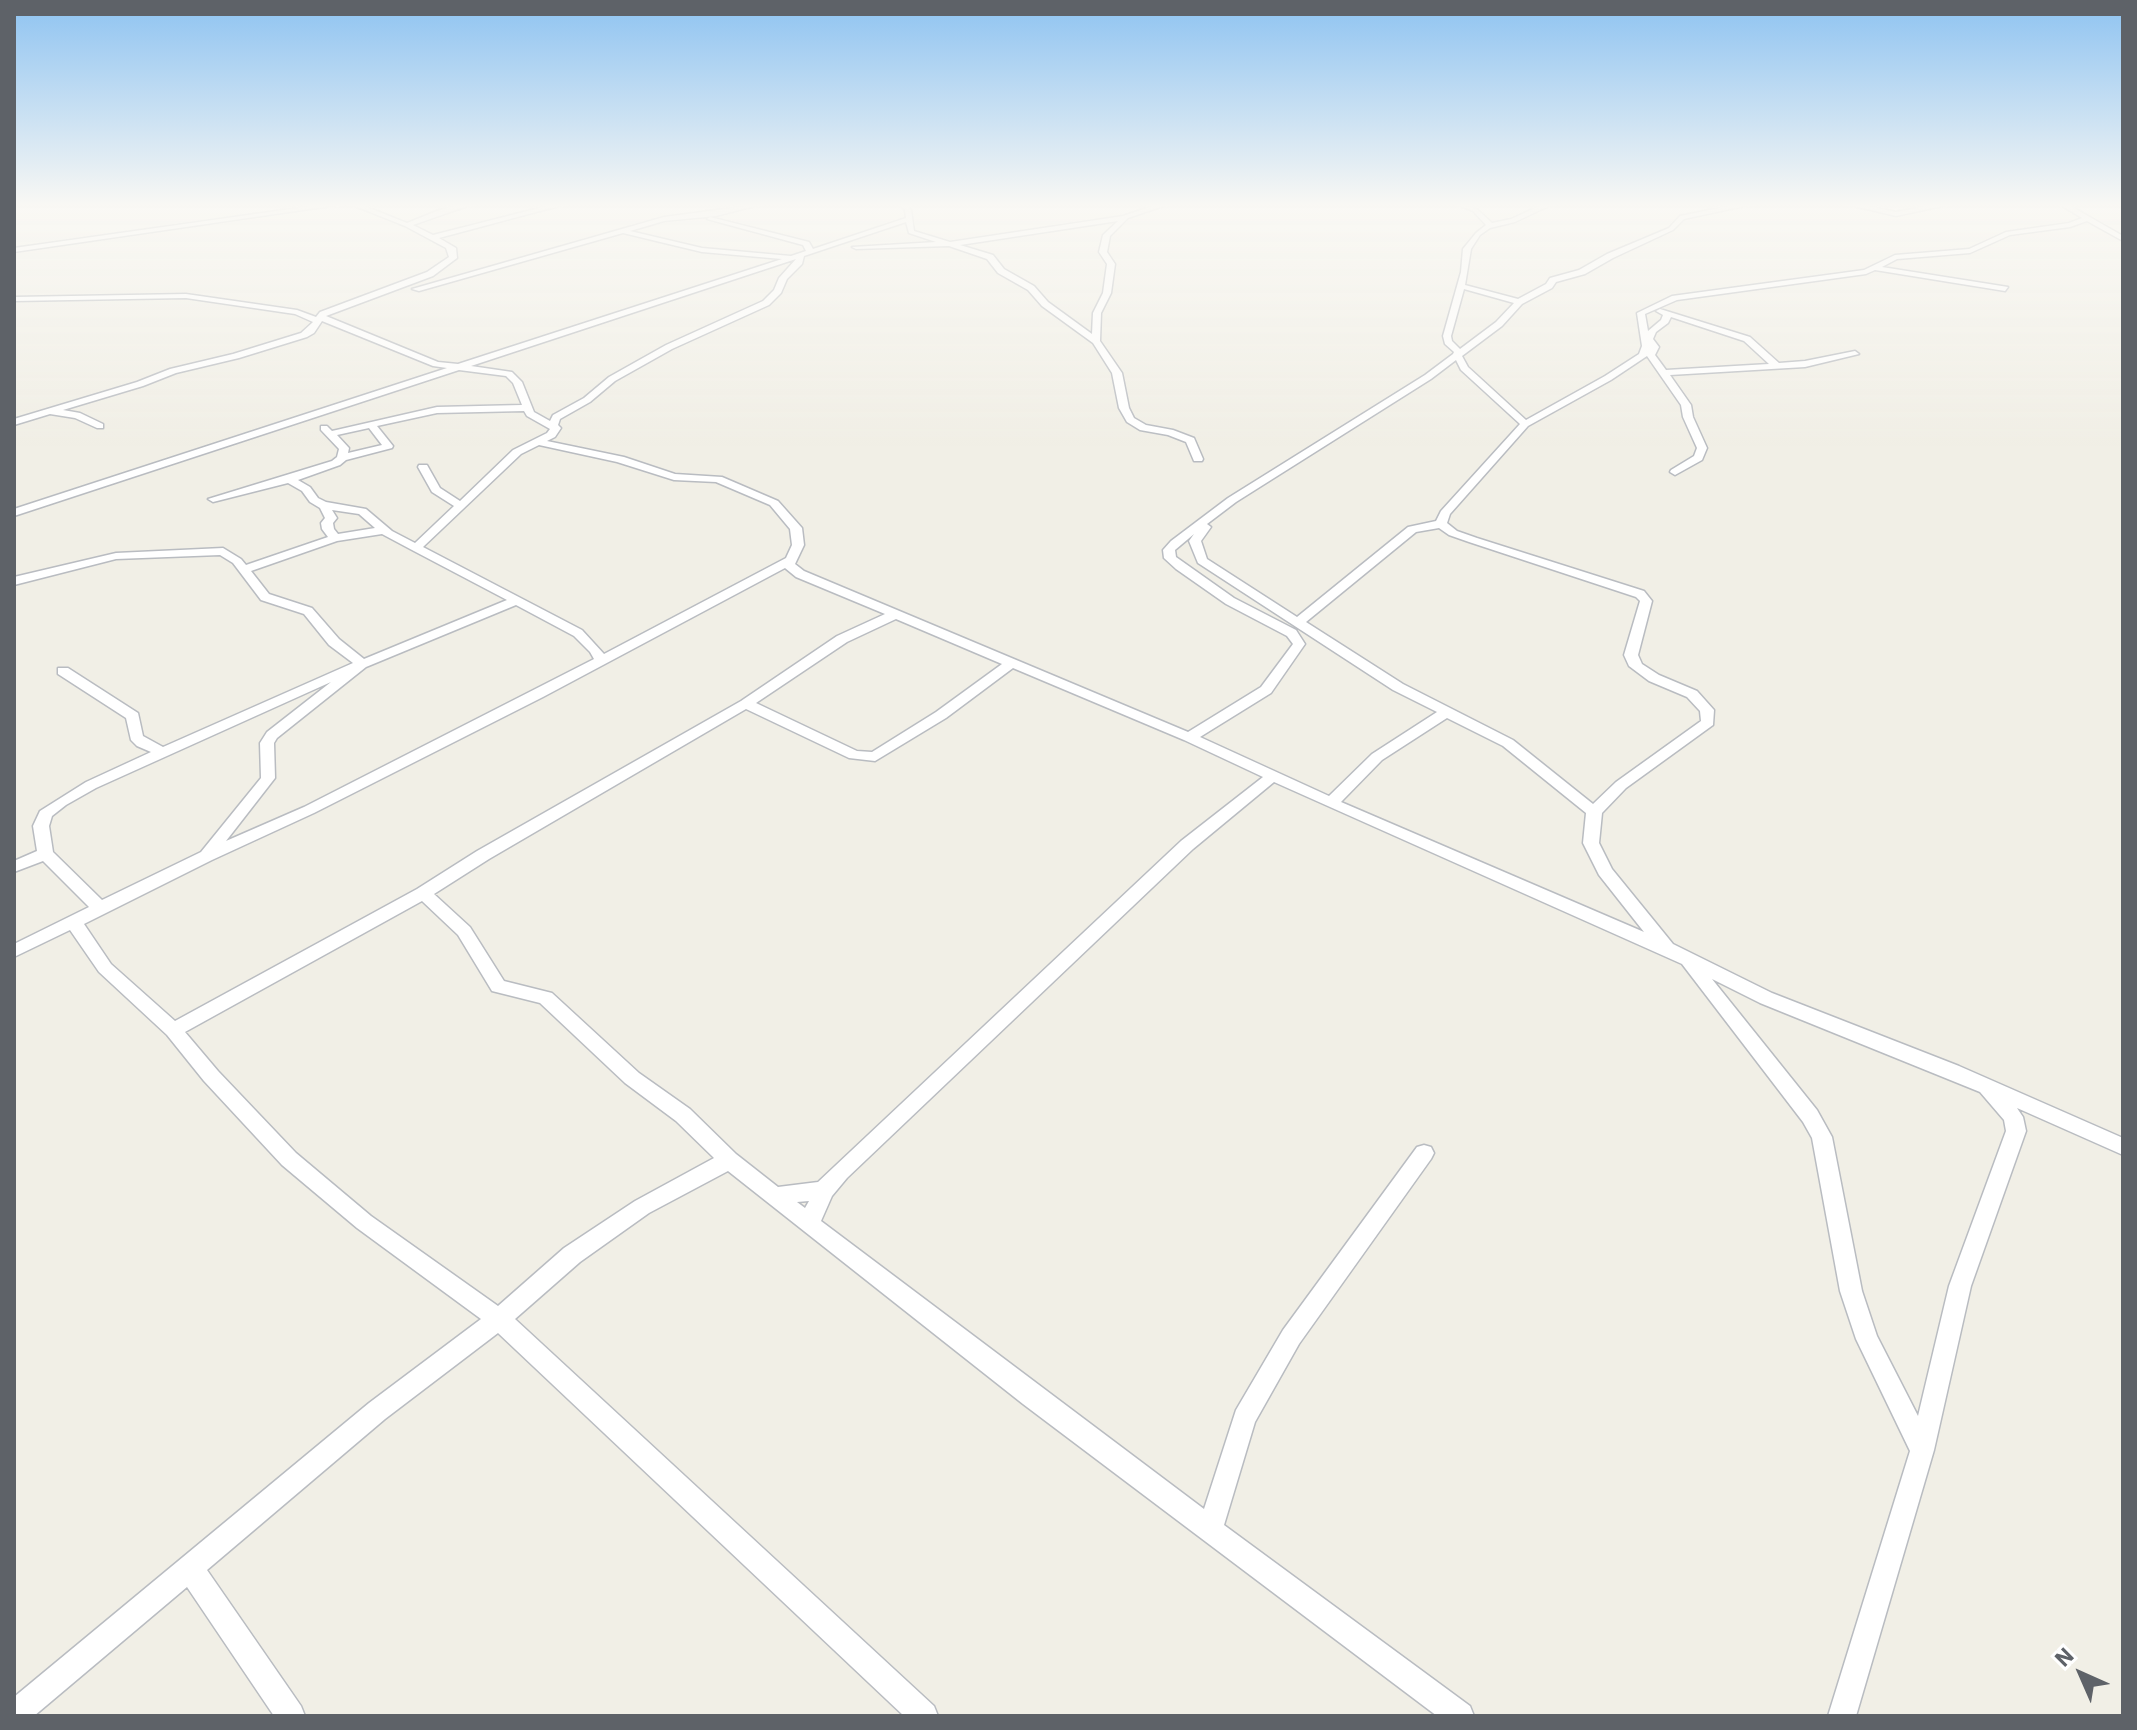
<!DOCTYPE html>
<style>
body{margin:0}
#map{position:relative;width:2137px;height:1730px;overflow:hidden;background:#f1efe6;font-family:"IBM Plex Sans",sans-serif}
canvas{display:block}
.frame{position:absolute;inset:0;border:16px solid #5e6268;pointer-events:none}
.north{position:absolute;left:2041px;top:1634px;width:80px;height:80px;-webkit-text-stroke:6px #fff;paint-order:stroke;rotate:315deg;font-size:22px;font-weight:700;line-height:32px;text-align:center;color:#5e6268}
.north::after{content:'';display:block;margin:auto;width:28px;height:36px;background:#5e6268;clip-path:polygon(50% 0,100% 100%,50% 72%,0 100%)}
</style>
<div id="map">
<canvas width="2137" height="1730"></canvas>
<div class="frame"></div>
<div class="north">N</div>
</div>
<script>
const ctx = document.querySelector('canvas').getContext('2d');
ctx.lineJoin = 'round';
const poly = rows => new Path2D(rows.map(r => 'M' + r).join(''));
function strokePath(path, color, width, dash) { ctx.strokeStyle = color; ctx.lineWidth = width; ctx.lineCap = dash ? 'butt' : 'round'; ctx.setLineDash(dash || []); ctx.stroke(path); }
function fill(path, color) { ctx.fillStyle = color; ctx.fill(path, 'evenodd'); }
const street = poly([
 [326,204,344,204,14,252,14,248,326,204],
 [350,204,359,204,407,223,437,211,462,204,473,204,413,225,433,235,555,204,566,204,439,238,456,248,457,258,433,276,326,316,438,362,458,364,782,259,702,252,623,233,419,291,412,289,664,217,762,204,716,216,664,221,630,231,702,248,791,256,806,251,803,245,707,219,710,217,809,242,813,249,906,218,905,210,900,204,907,204,911,210,914,231,950,242,1123,216,1159,204,1169,204,1128,218,1110,236,1107,252,1115,264,1111,293,1101,313,1100,341,1122,373,1129,408,1134,418,1146,425,1173,430,1194,438,1203,459,1202,461,1194,461,1186,442,1168,435,1140,430,1127,422,1119,408,1112,373,1093,343,1042,306,1028,290,998,273,987,259,949,246,856,249,852,247,936,242,909,233,906,222,804,256,802,264,787,279,781,293,769,305,672,349,615,381,590,402,560,419,558,425,561,428,555,437,547,441,624,457,675,474,722,477,778,501,802,528,804,545,795,564,804,571,1188,732,1261,687,1293,644,1287,636,1226,604,1176,569,1164,558,1163,550,1171,541,1228,498,1425,375,1453,354,1454,352,1445,344,1443,336,1461,272,1463,249,1476,233,1486,225,1473,211,1456,204,1477,209,1492,223,1511,219,1544,204,1553,204,1515,222,1490,228,1480,235,1471,249,1465,285,1518,299,1546,284,1550,278,1579,270,1607,254,1669,228,1680,216,1739,204,1753,204,1684,219,1673,230,1613,258,1585,274,1556,282,1552,288,1522,304,1502,326,1462,356,1468,367,1526,420,1605,376,1639,354,1642,346,1637,313,1672,296,1864,270,1895,255,1969,249,2006,232,2069,223,2082,218,2059,204,2067,204,2123,236,2123,241,2087,221,2070,227,2010,235,1970,253,1897,259,1882,267,2008,287,2005,291,1875,270,1866,274,1677,300,1645,314,1648,331,1661,320,1663,315,1656,311,1660,309,1750,337,1779,363,1805,361,1855,351,1859,354,1805,367,1670,375,1691,405,1693,417,1707,448,1702,460,1675,475,1670,472,1671,470,1694,456,1697,448,1683,417,1681,405,1647,356,1611,380,1528,426,1450,514,1447,523,1457,531,1477,538,1644,591,1652,601,1638,655,1642,664,1659,675,1697,691,1714,710,1713,725,1626,788,1602,813,1599,843,1612,869,1673,944,1772,993,1959,1066,2123,1138,2123,1155,2017,1108,2023,1117,2026,1131,1971,1286,1934,1450,1856,1716,1828,1716,1910,1451,1856,1339,1840,1291,1812,1138,1803,1122,1682,964,1274,782,1193,849,847,1178,832,1196,821,1221,1204,1509,1236,1410,1283,1330,1417,1147,1424,1145,1431,1147,1434,1153,1431,1159,1299,1344,1255,1422,1224,1525,1470,1706,1474,1716,1437,1716,1023,1404,728,1171,649,1213,580,1262,515,1319,934,1706,938,1716,904,1716,498,1333,385,1419,207,1570,301,1706,305,1716,274,1716,187,1587,34,1716,14,1716,14,1697,369,1403,481,1319,357,1228,282,1165,204,1081,167,1035,99,972,70,930,14,957,14,944,89,907,43,861,14,872,14,861,37,851,33,826,40,811,86,782,151,752,137,746,131,740,126,718,58,674,58,668,68,668,138,713,143,736,163,747,353,663,329,645,304,614,261,600,233,563,220,555,116,559,14,585,14,577,116,553,223,548,241,559,246,565,328,537,322,529,321,523,325,518,320,508,310,502,302,491,288,483,213,502,208,499,332,461,337,457,339,449,321,430,321,426,327,426,332,431,437,407,522,405,513,383,506,376,459,370,14,516,14,509,447,368,433,366,322,321,314,333,307,337,239,358,176,373,143,386,63,410,80,413,103,424,103,428,97,428,75,418,50,414,14,425,14,419,137,382,170,369,233,354,301,333,313,322,295,314,186,298,14,301,14,297,186,294,297,310,316,317,320,312,427,272,449,257,446,248,405,226,350,204],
 [1118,221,1103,235,1099,252,1107,264,1103,293,1093,313,1092,334,1048,302,1034,286,1004,269,993,255,960,245,1118,221],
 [796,259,779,278,774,290,763,301,666,345,609,377,584,398,553,415,550,421,534,412,522,382,512,372,471,366,796,259],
 [1464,289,1514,303,1496,322,1460,349,1452,341,1451,336,1464,289],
 [1671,317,1744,341,1769,364,1666,370,1655,355,1659,347,1653,339,1656,332,1668,323,1671,317],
 [1456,360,1461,370,1520,424,1441,511,1436,521,1408,527,1297,617,1207,559,1201,541,1211,527,1207,524,1236,502,1431,379,1456,360],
 [524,411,527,416,550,429,547,433,513,450,460,501,440,488,427,465,419,465,418,467,432,492,454,506,415,543,392,531,366,509,326,502,318,498,310,487,298,480,340,465,346,460,392,448,393,446,377,426,437,413,524,411],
 [369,428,382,445,348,453,349,448,337,435,369,428],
 [539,445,617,462,674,480,716,482,770,505,790,529,792,545,786,558,604,654,582,630,423,547,521,454,539,445],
 [332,510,359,514,375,528,338,534,334,529,333,523,337,518,332,510],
 [1439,528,1449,535,1469,542,1636,597,1640,601,1624,655,1629,666,1649,681,1687,697,1700,711,1701,721,1616,782,1593,804,1513,740,1403,684,1306,622,1416,532,1439,528],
 [382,534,412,550,507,600,364,659,339,639,312,608,269,594,251,571,337,541,382,534],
 [1194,534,1189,541,1198,563,1393,690,1437,712,1372,754,1329,796,1200,737,1271,693,1305,644,1296,630,1234,598,1176,557,1175,550,1194,534],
 [785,568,796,577,885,614,837,636,741,701,477,851,417,889,175,1021,111,964,84,924,212,860,314,813,543,697,785,568],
 [516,605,574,636,590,652,594,659,304,807,226,841,275,778,274,743,277,738,366,667,516,605],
 [896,619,1002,664,936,712,872,752,857,751,756,703,847,642,896,619],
 [1013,668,1184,740,1263,777,1181,841,818,1182,778,1187,736,1154,690,1109,639,1073,552,993,504,981,470,927,434,894,489,859,746,709,849,758,875,761,946,718,1013,668],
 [331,682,267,732,260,743,261,778,201,852,102,900,53,852,49,826,52,816,66,805,96,788,331,682],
 [1447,718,1503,746,1586,813,1583,843,1599,875,1644,932,1341,802,1382,760,1447,718],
 [422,901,458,935,492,991,540,1003,625,1083,676,1121,714,1158,635,1201,564,1248,498,1306,371,1216,296,1153,218,1071,185,1032,422,901],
 [1712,979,1760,1003,1980,1092,2004,1120,2006,1131,1949,1286,1918,1416,1877,1336,1862,1291,1832,1137,1817,1110,1712,979],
 [809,1201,805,1208,797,1202,809,1201],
 [1846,204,1859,204,1896,212,1937,204,1951,204,1896,216,1846,204]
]);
strokePath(street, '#b9bcc1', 3);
fill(street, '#fff');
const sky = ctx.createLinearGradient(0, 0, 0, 446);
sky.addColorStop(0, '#8ec3f1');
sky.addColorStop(0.46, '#f9f8f4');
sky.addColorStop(1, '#f9f8f400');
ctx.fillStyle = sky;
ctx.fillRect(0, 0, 2137, 446);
</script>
